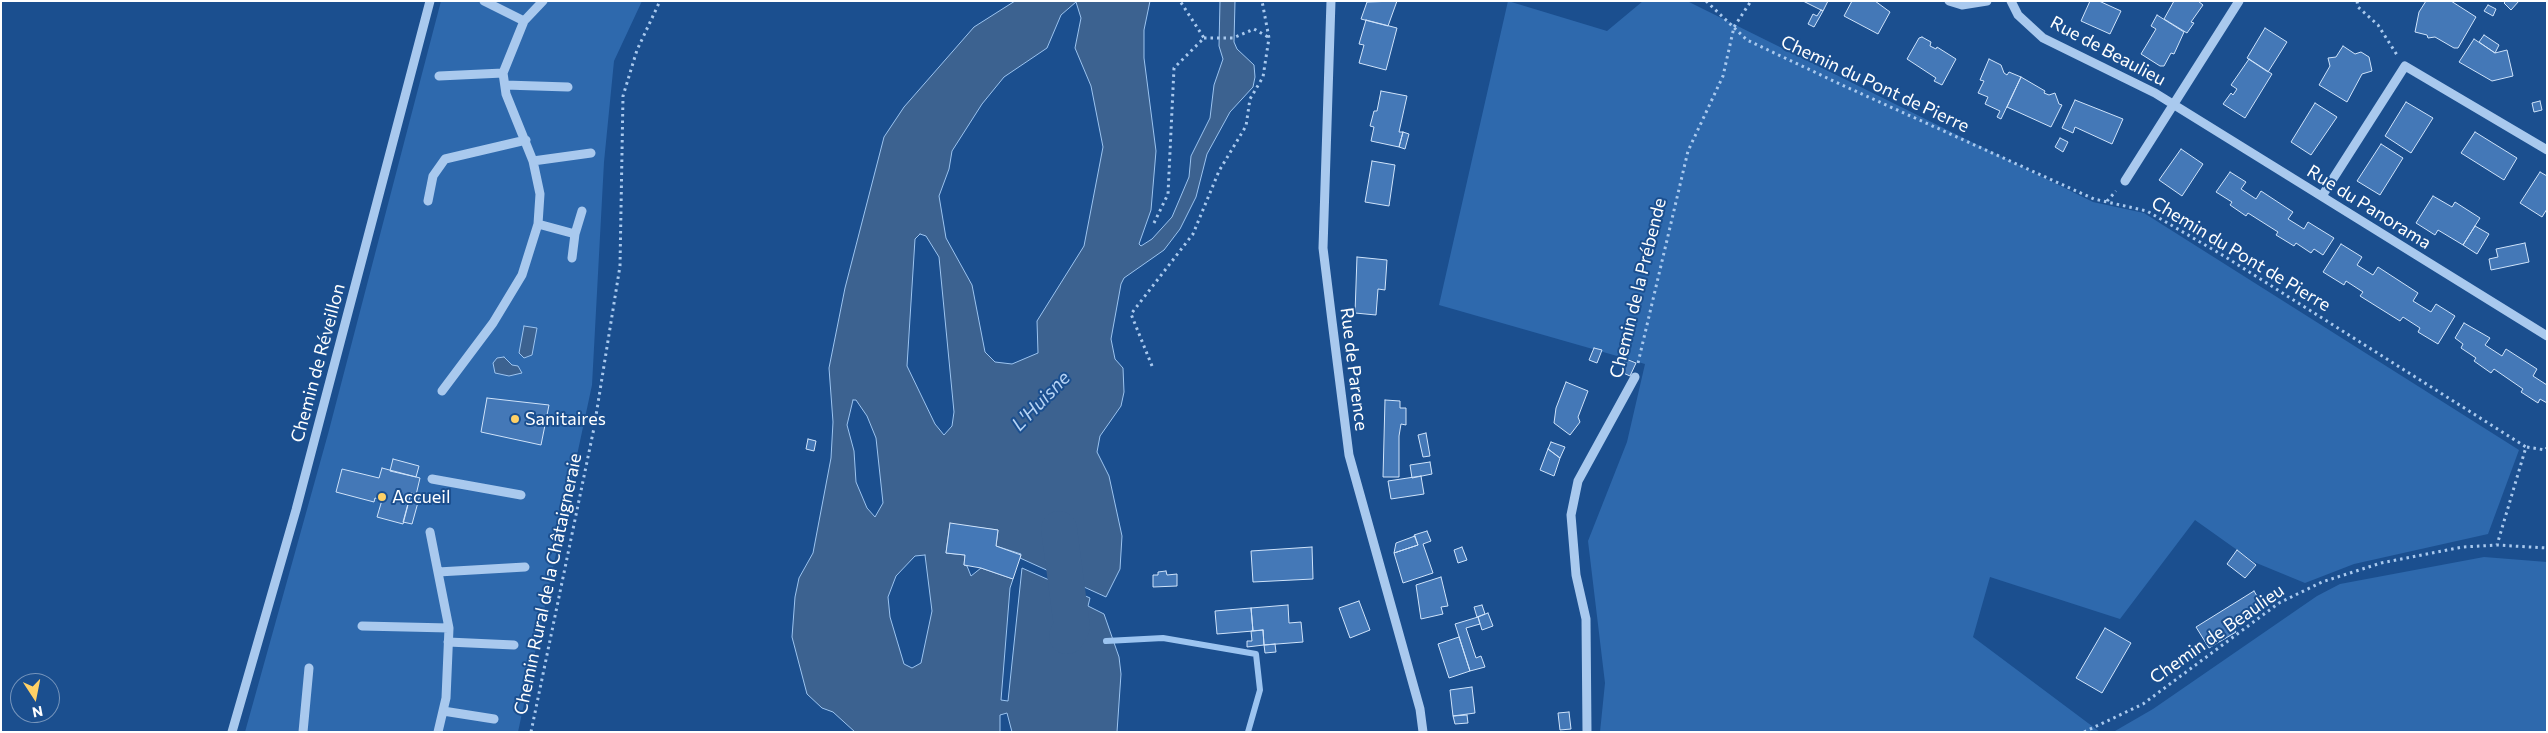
<!DOCTYPE html>
<meta charset="utf-8">
<style>
body{margin:0}
#map{position:relative;width:2548px;height:733px;overflow:hidden;background:#1b4f8f;font-family:Commissioner,sans-serif}
canvas{display:block}
.frame{position:absolute;inset:0;border:2px solid #fff;pointer-events:none}
.north{position:absolute;left:10px;top:673px;width:50px;height:50px;box-sizing:border-box;background:#1b4f8f;border:1px solid #7695bc;border-radius:50%;rotate:169deg;font-size:14px;font-weight:700;line-height:20px;text-align:center;color:#fff}
.north::after{content:'';display:block;margin:auto;width:18px;height:22px;background:#ffd166;clip-path:polygon(50% 0,100% 100%,50% 72%,0 100%)}
</style>
<div id="map">
<canvas width="2548" height="733"></canvas>
<div class="frame"></div>
<div class="north">N</div>
</div>
<script>
const ctx = document.querySelector('canvas').getContext('2d');
ctx.lineJoin = 'round';
function fill(path, color) { ctx.fillStyle = color; ctx.fill(path, 'evenodd'); }
const poly = rows => new Path2D(rows.map(r => 'M' + r).join(''));
function strokePath(path, color, width, dash) { ctx.strokeStyle = color; ctx.lineWidth = width; ctx.lineCap = dash ? 'butt' : 'round'; ctx.setLineDash(dash || []); ctx.stroke(path); }
function write(font, color, halo, rows, align = 'center') {
  ctx.font = font + ' Commissioner,sans-serif'; ctx.lineWidth = 4; ctx.setLineDash([]); ctx.textBaseline = 'middle'; ctx.strokeStyle = halo; ctx.fillStyle = color; for (const [text, x, y, turn = 0] of rows) {
    ctx.save(); ctx.translate(x, y); ctx.rotate((+turn || 0) * Math.PI / 180); ctx.textAlign = isNaN(turn) ? turn : align; if (halo) ctx.strokeText(text, 0, 0); ctx.fillText(text, 0, 0); ctx.restore();
  }
}
fill(poly([
 [441,1,642,1,614,61,604,162,592,385,518,732,245,732,328,434],
 [1508,1,1607,31,1643,1,1687,1,2093,202,2144,213,2519,450,2488,534,2354,564,2305,583,2254,562,2195,520,2120,619,1990,577,1973,637,2100,732,1600,732,1605,683,1588,541,1627,442,1645,364,1439,305],
 [2484,557,2547,562,2547,732,2107,732,2115,731,2153,709,2317,596,2340,584]
]), '#2e69ad');
const water = poly([
 [1015,1,1150,1,1144,30,1144,58,1156,151,1151,210,1139,244,1141,246,1152,239,1172,217,1189,177,1191,156,1210,118,1214,85,1223,59,1219,46,1220,1,1235,1,1234,42,1237,49,1254,65,1255,77,1253,87,1230,112,1207,154,1196,197,1180,229,1164,250,1124,278,1121,284,1111,339,1115,359,1123,368,1124,392,1121,406,1100,436,1097,452,1109,476,1122,536,1120,569,1106,597,1020,558,1021,554,996,546,998,530,950,524,946,553,965,555,964,565,967,566,971,576,981,568,1013,579,1010,588,1001,700,1008,701,1022,568,1090,598,1088,606,1104,614,1119,657,1121,674,1117,732,1012,732,1007,713,1000,715,1000,732,855,732,833,712,822,708,807,694,792,637,795,597,799,578,813,553,831,458,833,422,829,368,845,288,884,137,904,107,974,27,1015,1],
 [1076,2,1081,18,1075,48,1091,86,1103,147,1084,246,1037,321,1038,353,1012,364,995,362,985,352,972,285,946,238,939,196,949,169,952,151,982,104,1004,77,1047,48,1061,15,1076,2],
 [920,234,926,236,939,257,954,412,952,426,944,435,935,424,907,366,915,239,920,234],
 [853,400,856,400,867,416,876,438,883,503,875,517,867,508,856,482,854,451,847,425,853,400],
 [925,555,932,611,921,663,912,668,904,664,890,617,888,597,896,576,915,556,925,555],
 [524,326,537,328,532,355,524,358,519,353,524,326],
 [504,357,512,365,518,366,522,373,509,376,495,373,493,363,497,358,504,357]
]);
fill(water, '#3c6290');
strokePath(water, '#9cc4f0', 1);
strokePath(poly([
 [1106,641,1163,638,1256,654,1260,690,1248,732]
]), '#9cc4f0', 6);
strokePath(poly([
 [1059,529,1072,627,1067,636]
]), '#3c6290', 36);
const building = poly([
 [1397,1,1388,26,1361,19,1367,2,1397,1],
 [1803,1,1828,1,1823,11,1803,1],
 [1852,1,1875,1,1890,12,1878,34,1844,16,1852,1],
 [2090,1,2099,1,2121,11,2110,34,2081,21,2090,1],
 [2198,1,2203,5,2191,22,2194,23,2187,33,2164,19,2174,1,2198,1],
 [2426,1,2451,1,2476,17,2458,48,2454,48,2435,37,2428,38,2427,35,2415,32,2419,12,2426,1],
 [2506,1,2519,1,2511,10,2504,3,2506,1],
 [2488,5,2496,9,2493,16,2484,11,2488,5],
 [1821,10,1823,11,1814,27,1808,24,1813,14,1817,16,1821,10],
 [2157,15,2184,32,2174,54,2171,53,2164,66,2160,66,2141,54,2156,29,2151,26,2157,15],
 [1366,20,1397,28,1386,70,1359,63,1364,45,1359,44,1366,20],
 [2265,28,2287,42,2268,72,2247,58,2265,28],
 [2484,35,2499,45,2495,53,2479,42,2484,35],
 [1922,37,1931,42,1930,46,1936,49,1937,47,1956,59,1942,85,1934,81,1936,78,1907,59,1919,38,1922,37],
 [2474,39,2495,53,2507,50,2513,76,2492,81,2459,62,2474,39],
 [2343,46,2355,54,2361,52,2369,57,2372,71,2362,74,2347,102,2319,85,2330,66,2328,58,2336,57,2343,46],
 [1989,59,2001,65,2004,73,2007,75,2009,72,2021,77,2001,119,1997,117,2000,111,1985,104,1988,97,1978,93,1984,81,1980,80,1989,59],
 [2249,59,2272,74,2245,118,2223,104,2231,93,2233,95,2237,89,2231,85,2249,59],
 [2021,77,2045,91,2044,93,2049,95,2055,93,2059,104,2062,105,2051,127,2007,107,2021,77],
 [1381,91,1407,96,1399,132,1403,132,1399,147,1371,141,1374,127,1370,126,1374,111,1377,111,1381,91],
 [2075,100,2123,119,2112,144,2075,127,2073,133,2062,128,2075,100],
 [2540,101,2542,110,2534,112,2532,103,2540,101],
 [2406,102,2433,118,2411,153,2385,136,2406,102],
 [2315,103,2337,117,2311,155,2291,142,2315,103],
 [1403,132,1409,134,1405,149,1399,147,1403,132],
 [2475,132,2517,158,2504,180,2461,153,2475,132],
 [2060,138,2068,142,2063,152,2055,147,2060,138],
 [2381,144,2403,158,2380,195,2357,181,2381,144],
 [2181,149,2203,164,2182,196,2159,180,2181,149],
 [1372,161,1395,165,1389,206,1365,202,1372,161],
 [2230,172,2246,182,2241,189,2256,199,2261,191,2293,212,2288,219,2304,229,2308,222,2334,238,2323,255,2314,249,2311,253,2296,243,2294,246,2276,235,2278,232,2248,213,2246,216,2230,205,2232,202,2216,192,2230,172],
 [2540,172,2547,176,2547,209,2542,217,2520,203,2540,172],
 [2433,196,2452,207,2455,202,2480,218,2463,245,2438,230,2435,235,2416,223,2433,196],
 [2475,226,2489,234,2477,254,2463,245,2475,226],
 [2525,243,2529,262,2491,270,2489,259,2498,257,2496,249,2525,243],
 [2341,244,2362,257,2357,265,2373,275,2378,267,2418,293,2413,301,2431,312,2436,304,2455,316,2438,344,2418,332,2420,328,2403,317,2400,321,2360,296,2363,292,2346,281,2344,285,2323,272,2341,244],
 [1357,257,1387,260,1385,290,1378,289,1376,315,1355,313,1357,257],
 [2464,323,2490,338,2485,345,2502,356,2506,349,2537,369,2533,376,2547,385,2547,403,2540,399,2538,403,2521,392,2523,389,2494,369,2491,373,2474,361,2476,358,2461,348,2463,344,2455,338,2464,323],
 [1594,348,1602,350,1597,363,1589,360,1594,348],
 [1626,359,1636,363,1630,376,1621,372,1626,359],
 [1566,382,1588,391,1578,417,1580,422,1570,435,1554,423,1556,408,1566,382],
 [487,398,549,405,541,445,481,432,487,398],
 [1385,400,1400,401,1400,408,1406,408,1406,425,1401,424,1399,436,1399,477,1383,477,1385,400],
 [1426,433,1430,456,1423,457,1418,435,1426,433],
 [808,439,816,441,814,451,806,449,808,439],
 [1551,442,1565,447,1560,458,1548,449,1551,442],
 [1548,449,1560,458,1554,476,1540,470,1548,449],
 [393,459,419,466,416,477,390,471,393,459],
 [1430,462,1432,474,1412,478,1410,465,1430,462],
 [382,468,420,478,416,495,411,493,403,524,377,517,382,500,375,498,374,502,336,492,342,469,379,478,382,468],
 [1421,476,1424,494,1391,499,1388,481,1421,476],
 [411,493,420,495,412,524,403,522,411,493],
 [950,523,998,530,996,546,1021,555,1013,579,981,568,964,565,965,555,946,553,950,523],
 [1427,531,1431,541,1423,544,1433,573,1403,583,1394,553,1418,545,1414,535,1427,531],
 [1415,536,1418,545,1394,553,1396,543,1415,536],
 [1312,547,1313,579,1253,582,1251,551,1312,547],
 [1462,547,1467,560,1458,563,1454,550,1462,547],
 [2237,550,2256,565,2245,578,2227,564,2237,550],
 [1166,571,1167,575,1177,574,1177,586,1153,587,1153,575,1158,575,1158,572,1166,571],
 [1441,577,1448,606,1441,607,1443,614,1421,619,1416,585,1441,577],
 [2254,591,2264,608,2234,629,2236,632,2209,648,2196,627,2254,591],
 [1359,601,1370,630,1350,638,1339,608,1359,601],
 [1288,605,1289,623,1301,622,1303,642,1264,645,1263,630,1253,631,1251,608,1288,605],
 [1482,605,1485,614,1477,617,1474,607,1482,605],
 [1251,608,1253,631,1217,634,1215,611,1251,608],
 [1488,613,1493,626,1482,630,1478,617,1488,613],
 [1478,617,1480,624,1466,628,1476,658,1481,656,1485,667,1470,671,1455,624,1478,617],
 [2105,628,2131,643,2102,693,2076,678,2105,628],
 [1263,630,1264,645,1247,647,1247,641,1252,641,1251,631,1263,630],
 [1459,637,1470,671,1449,678,1438,644,1459,637],
 [1275,644,1276,652,1265,653,1264,645,1275,644],
 [1472,687,1475,713,1453,716,1450,690,1472,687],
 [1569,712,1571,729,1560,730,1558,713,1569,712],
 [1467,715,1468,723,1455,724,1453,716,1467,715]
]);
fill(building, '#4478b7');
strokePath(building, '#cfe3fa', 1);
strokePath(poly([
 [1706,1,1747,40,1842,85,2094,199,2147,211,2224,256,2526,447,2497,545],
 [2357,1,2358,7,2378,25,2397,55],
 [1204,38,1233,38,1254,29,1268,37],
 [2107,201,2116,191],
 [1154,223,1168,194,1174,68,1204,38,1180,1],
 [1638,363,1688,151,1723,76,1734,27,1751,1],
 [1152,366,1131,314,1193,234,1219,171,1246,126,1250,99,1263,77,1269,38,1262,1],
 [2527,447,2545,450,2547,448],
 [531,732,594,428,620,266,623,96,637,50,660,1],
 [2084,732,2143,704,2279,603,2322,582,2381,563,2463,547,2497,545,2547,548]
]), '#a9c9ee', 3, [2.5, 4]);
strokePath(poly([
 [484,1,524,21],
 [1331,1,1323,248,1332,321,1349,455,1420,709,1423,732],
 [1949,1,1962,5,1987,1],
 [2011,1,2018,15,2043,38,2155,93,2547,336],
 [439,76,503,73],
 [505,85,568,87],
 [533,161,591,153],
 [2125,181,2239,1],
 [2322,196,2405,66,2547,150],
 [428,201,433,176,445,159,526,140],
 [538,224,575,234,572,258],
 [575,234,582,211],
 [442,391,493,323,522,275,538,224,540,194,533,161,506,94,503,73,524,21,543,1],
 [432,479,521,495],
 [430,532,449,628,446,698,438,732],
 [438,572,525,567],
 [362,626,449,628],
 [448,642,514,645],
 [443,711,494,719],
 [232,732,296,510,430,1],
 [303,732,309,668],
 [1587,732,1586,619,1576,575,1571,515,1578,481,1635,377]
]), '#a9c9ee', 9);
for (const [x, y, r, color] of [
 [515,419,5,"#ffd166"],
 [382,497,5,"#ffd166"]
]) { const dot = new Path2D(); dot.arc(x, y, r, 0, 2 * Math.PI); ctx.fillStyle = color; ctx.fill(dot); strokePath(dot, '#1b4f8f', 2); }
write('18px', '#fff', '#1b4f8f', [
 ["Rue de Beaulieu",2108,51,28],
 ["Chemin du Pont de Pierre",1875,84,25],
 ["Rue du Panorama",2369,207,32],
 ["Chemin du Pont de Pierre",2241,254,31],
 ["Chemin de la Prébende",1638,288,-76],
 ["Chemin de Réveillon",318,363,-75],
 ["Rue de Parence",1354,369,83],
 ["Chemin Rural de la Châtaigneraie",548,584,-78],
 ["Chemin de Beaulieu",2217,634,-35]
]);
write('18px', '#fff', '#1b4f8f', [
 ["Sanitaires",525,419],
 ["Accueil",392,497]
], 'left');
write('italic 19px', '#b5d3f5', '#1b4f8f', [
 ["L'Huisne",1041,401,-46]
]);
</script>
